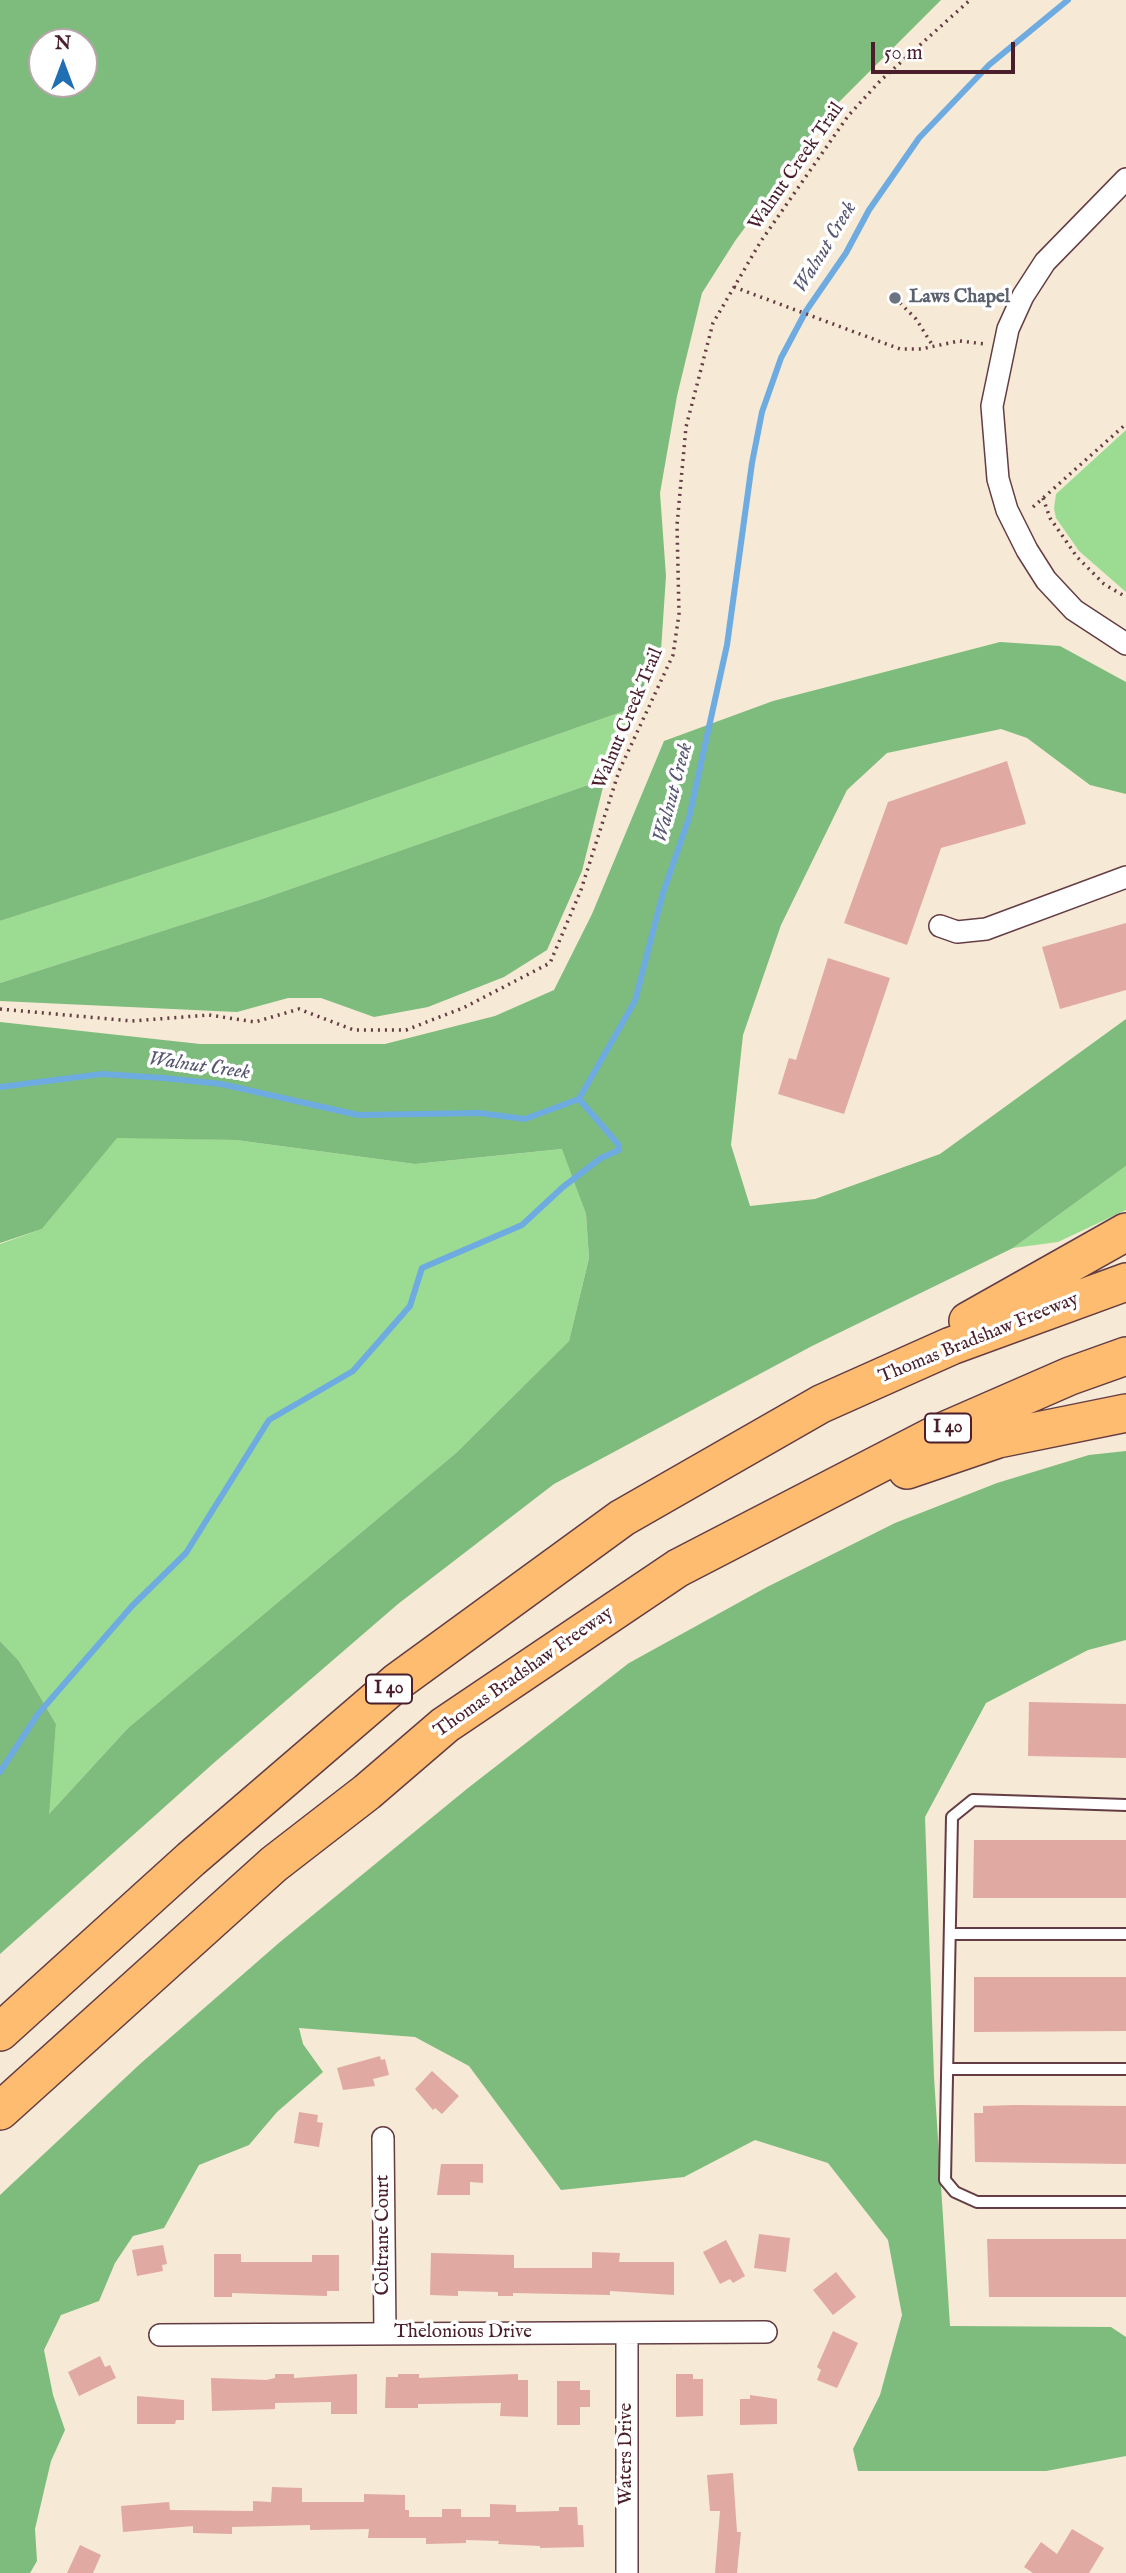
<!DOCTYPE html>
<style>
body{margin:0}
#map{position:relative;width:1126px;height:2573px;overflow:hidden;background:#f6e9d5;font-family:"IM FELL English",serif}
canvas{display:block}
.north{position:absolute;left:28px;top:28px;width:70px;height:70px;box-sizing:border-box;background:#fff;border:2px solid #b7a5aa;border-radius:50%;rotate:0deg;font-size:19px;font-weight:700;line-height:28px;text-align:center;color:#4a1f2b}
.north::after{content:'';display:block;margin:auto;width:24px;height:32px;background:#1f6fb2;clip-path:polygon(50% 0,100% 100%,50% 72%,0 100%)}
.scale{position:absolute;left:871px;top:42px;width:144px;height:32px;box-sizing:border-box;border:4px solid #4a1f2b;border-top:0;padding-left:9px;font-size:21px;line-height:24px;white-space:nowrap;color:#4a1f2b;-webkit-text-stroke:5px #fff;paint-order:stroke}
</style>
<div id="map">
<canvas width="1126" height="2573"></canvas>
<div class="north">N</div>
<div class="scale">50 m</div>
</div>
<script>
const ctx = document.querySelector('canvas').getContext('2d');
ctx.lineJoin = 'round';
function fill(path, color) { ctx.fillStyle = color; ctx.fill(path, 'evenodd'); }
const poly = rows => new Path2D(rows.map(r => 'M' + r).join(''));
function strokePath(path, color, width, dash) { ctx.strokeStyle = color; ctx.lineWidth = width; ctx.lineCap = dash ? 'butt' : 'round'; ctx.setLineDash(dash || []); ctx.stroke(path); }
function write(font, color, halo, rows, align = 'center') {
  ctx.font = font + ' "IM FELL English",serif'; ctx.lineWidth = 7; ctx.setLineDash([]); ctx.textBaseline = 'middle'; ctx.strokeStyle = halo; ctx.fillStyle = color; for (const [text, x, y, turn = 0] of rows) {
    ctx.save(); ctx.translate(x, y); ctx.rotate((+turn || 0) * Math.PI / 180); ctx.textAlign = isNaN(turn) ? turn : align; if (halo) ctx.strokeText(text, 0, 0); ctx.fillText(text, 0, 0); ctx.restore();
  }
}
fill(poly([
 [1126,430,1126,592,1079,551,1056,518,1054,508,1056,494],
 [633,708,605,779,259,900,0,983,0,921,336,812],
 [117,1137,236,1140,415,1164,563,1149,586,1214,589,1258,569,1341,456,1453,128,1728,48,1815,56,1724,19,1661,0,1641,0,1244,42,1229],
 [1126,1166,1126,1210,1058,1242,1013,1248]
]), '#9cdc92');
fill(poly([
 [0,0,941,0,834,107,735,241,702,293,677,396,660,493,666,576,661,650,633,708,336,812,0,921],
 [42,42,84,42,84,84,42,84],
 [1000,642,1060,646,1126,682,1126,794,1090,785,1027,738,1001,729,887,753,847,790,781,925,743,1035,731,1145,750,1206,815,1199,940,1154,1126,1019,1126,1166,1013,1248,812,1346,554,1484,398,1604,216,1761,0,1954,0,1641,19,1661,56,1724,49,1814,128,1728,456,1453,569,1341,589,1258,586,1214,562,1149,415,1164,236,1140,117,1138,42,1229,0,1243,0,1022,200,1044,385,1044,495,1016,554,990,592,914,664,741,773,701],
 [605,779,582,871,547,950,504,977,428,1007,374,1017,321,998,288,998,237,1012,0,1001,0,983,259,900],
 [1126,1451,1126,1640,1088,1650,986,1703,925,1817,934,2077,950,2326,1111,2327,1126,2337,1126,2456,1046,2471,858,2471,853,2449,880,2395,902,2315,888,2240,828,2163,755,2140,684,2177,561,2190,469,2066,415,2037,299,2028,303,2044,323,2072,277,2112,249,2145,199,2165,164,2228,133,2236,115,2263,99,2301,61,2315,44,2350,53,2395,65,2430,51,2461,35,2529,37,2561,30,2573,0,2573,0,2195,140,2064,280,1942,468,1788,629,1663,767,1587,895,1523,997,1483,1089,1455]
]), '#7dbc7c');
strokePath(poly([
 [0,1087,102,1074,163,1078,221,1084,358,1115,479,1113,525,1119,579,1099,635,1001,663,893,689,818,727,645,752,463,762,412,781,358,806,311,846,253,869,210,919,138,989,65,1068,0],
 [0,1772,38,1714,132,1606,186,1553,269,1420,353,1371,410,1306,422,1268,522,1225,563,1187,601,1158,619,1150,618,1144,579,1099]
]), '#6eabe0', 6);
fill(poly([
 [1007,761,1026,824,941,848,907,945,844,923,888,802],
 [1126,923,1126,990,1060,1009,1042,947],
 [828,958,890,978,844,1114,778,1094,789,1058,796,1060],
 [1029,1702,1126,1704,1126,1758,1028,1756],
 [974,1840,1126,1840,1126,1898,973,1898],
 [974,1977,1126,1977,1126,2031,974,2032],
 [380,2056,381,2060,385,2059,389,2075,373,2079,375,2086,343,2090,337,2068],
 [432,2071,459,2096,442,2114,435,2108,433,2110,415,2089],
 [1015,2105,1126,2106,1126,2164,975,2162,974,2113,983,2113,983,2106],
 [299,2112,318,2115,317,2122,323,2123,319,2147,294,2143],
 [441,2164,483,2164,483,2183,470,2182,470,2195,437,2195],
 [759,2234,790,2238,786,2272,754,2268],
 [987,2239,1126,2239,1126,2297,989,2297],
 [726,2240,745,2276,733,2283,730,2279,720,2284,703,2252],
 [163,2245,167,2264,162,2265,163,2271,137,2276,132,2250],
 [592,2252,620,2253,619,2262,674,2262,674,2295,610,2291,610,2295,513,2293,513,2296,498,2296,498,2292,458,2291,458,2296,430,2295,431,2253,514,2255,514,2268,592,2268],
 [214,2254,241,2254,241,2262,312,2262,312,2255,339,2255,339,2291,327,2291,327,2296,232,2293,232,2297,214,2297],
 [836,2272,856,2297,833,2315,813,2290],
 [833,2331,858,2343,837,2388,817,2380,821,2370,817,2367],
 [100,2356,105,2367,110,2365,116,2378,79,2396,68,2372],
 [275,2374,294,2374,294,2378,357,2374,357,2414,331,2414,331,2402,275,2403,275,2409,212,2411,211,2378,266,2380,275,2378],
 [398,2374,419,2374,419,2378,518,2374,518,2380,528,2380,528,2417,500,2416,501,2403,418,2404,418,2408,385,2408,386,2377,398,2377],
 [676,2374,693,2374,693,2379,703,2379,703,2416,676,2417],
 [557,2381,580,2381,580,2390,590,2390,590,2407,580,2407,580,2425,557,2425],
 [750,2395,777,2399,777,2424,740,2425,740,2399,750,2399],
 [137,2396,184,2400,184,2420,176,2420,175,2424,137,2424],
 [733,2473,737,2532,741,2532,737,2573,715,2573,720,2511,710,2511,707,2475],
 [272,2487,302,2488,302,2502,364,2502,364,2494,405,2495,405,2510,409,2510,409,2517,442,2517,442,2509,461,2509,461,2517,490,2517,490,2504,516,2505,516,2512,559,2511,559,2507,577,2507,578,2525,583,2525,584,2547,540,2548,540,2546,498,2544,499,2541,466,2540,466,2543,426,2544,426,2538,368,2538,369,2529,310,2530,310,2525,232,2527,232,2534,193,2533,193,2526,123,2532,121,2506,169,2502,170,2510,253,2511,253,2501,271,2502],
 [1072,2529,1104,2548,1089,2573,1033,2573,1024,2567,1041,2542,1057,2554],
 [80,2545,101,2555,93,2573,67,2573]
]), '#e0a9a2');
const service = poly([
 [1126,1805,973,1800,952,1817,945,2180,955,2192,977,2202,1126,2202],
 [950,1934,1126,1934],
 [947,2069,1126,2069]
]);
const minor = poly([
 [1126,179,1045,262,1023,296,1008,329,992,406,998,479,1007,510,1027,550,1046,580,1074,610,1126,644],
 [940,926,957,932,986,929,1126,877],
 [383,2138,385,2333],
 [627,2334,627,2573],
 [160,2335,766,2332]
]);
const motorway = poly([
 [968,1321,1126,1232],
 [907,1470,998,1439,1126,1413],
 [0,2032,191,1859,397,1682,622,1518,821,1404,951,1346,1126,1282],
 [0,2111,274,1864,367,1792,445,1725,678,1568,937,1434,1070,1376,1126,1356]
]);
strokePath(service, '#643d44', 14);
strokePath(minor, '#643d44', 24);
strokePath(motorway, '#643d44', 40);
strokePath(poly([
 [734,287,900,349,921,349,959,341,986,344],
 [895,298,916,319,933,346],
 [1043,498,1050,518,1077,557,1104,584,1126,597],
 [1033,507,1126,424],
 [0,1009,132,1021,209,1015,255,1022,299,1009,354,1030,406,1030,463,1008,550,963,581,890,619,771,673,655,679,614,677,525,686,427,713,323,761,241,848,116,880,81,970,0]
]), '#643d44', 3.5, [2, 5]);
strokePath(service, '#fff', 10);
strokePath(minor, '#fff', 21);
strokePath(motorway, '#fdbc6f', 37);
for (const [x, y, r, color] of [
 [895,298,7,"#6b7280"]
]) { const dot = new Path2D(); dot.arc(x, y, r, 0, 2 * Math.PI); ctx.fillStyle = color; ctx.fill(dot); strokePath(dot, '#fff', 2.5); }
for (const [x, y, w] of [
 [948,1428,46],
 [389,1689,46]
]) { const box = new Path2D(); box.roundRect(x - w / 2, y - 14.5, w, 29, 5); ctx.fillStyle = '#fff'; ctx.fill(box); strokePath(box, '#4a1f2b', 2); }
write('bold 18px', '#4a1f2b', null, [
 ["I 40",948,1428],
 ["I 40",389,1689]
]);
write('19px', '#4a1f2b', '#fff', [
 ["Walnut Creek Trail",797,167,-55],
 ["Walnut Creek Trail",629,719,-67],
 ["Thomas Bradshaw Freeway",979,1339,-22],
 ["Thomas Bradshaw Freeway",524,1673,-35],
 ["Coltrane Court",384,2235,-90],
 ["Thelonious Drive",463,2333],
 ["Waters Drive",627,2454,-90]
]);
write('bold 19px', '#5b616d', '#fff', [
 ["Laws Chapel",909,298]
], 'left');
write('italic 21px', '#585773', '#fff', [
 ["Walnut Creek",826,248,-59],
 ["Walnut Creek",674,793,-75],
 ["Walnut Creek",199,1067,8]
]);
</script>
